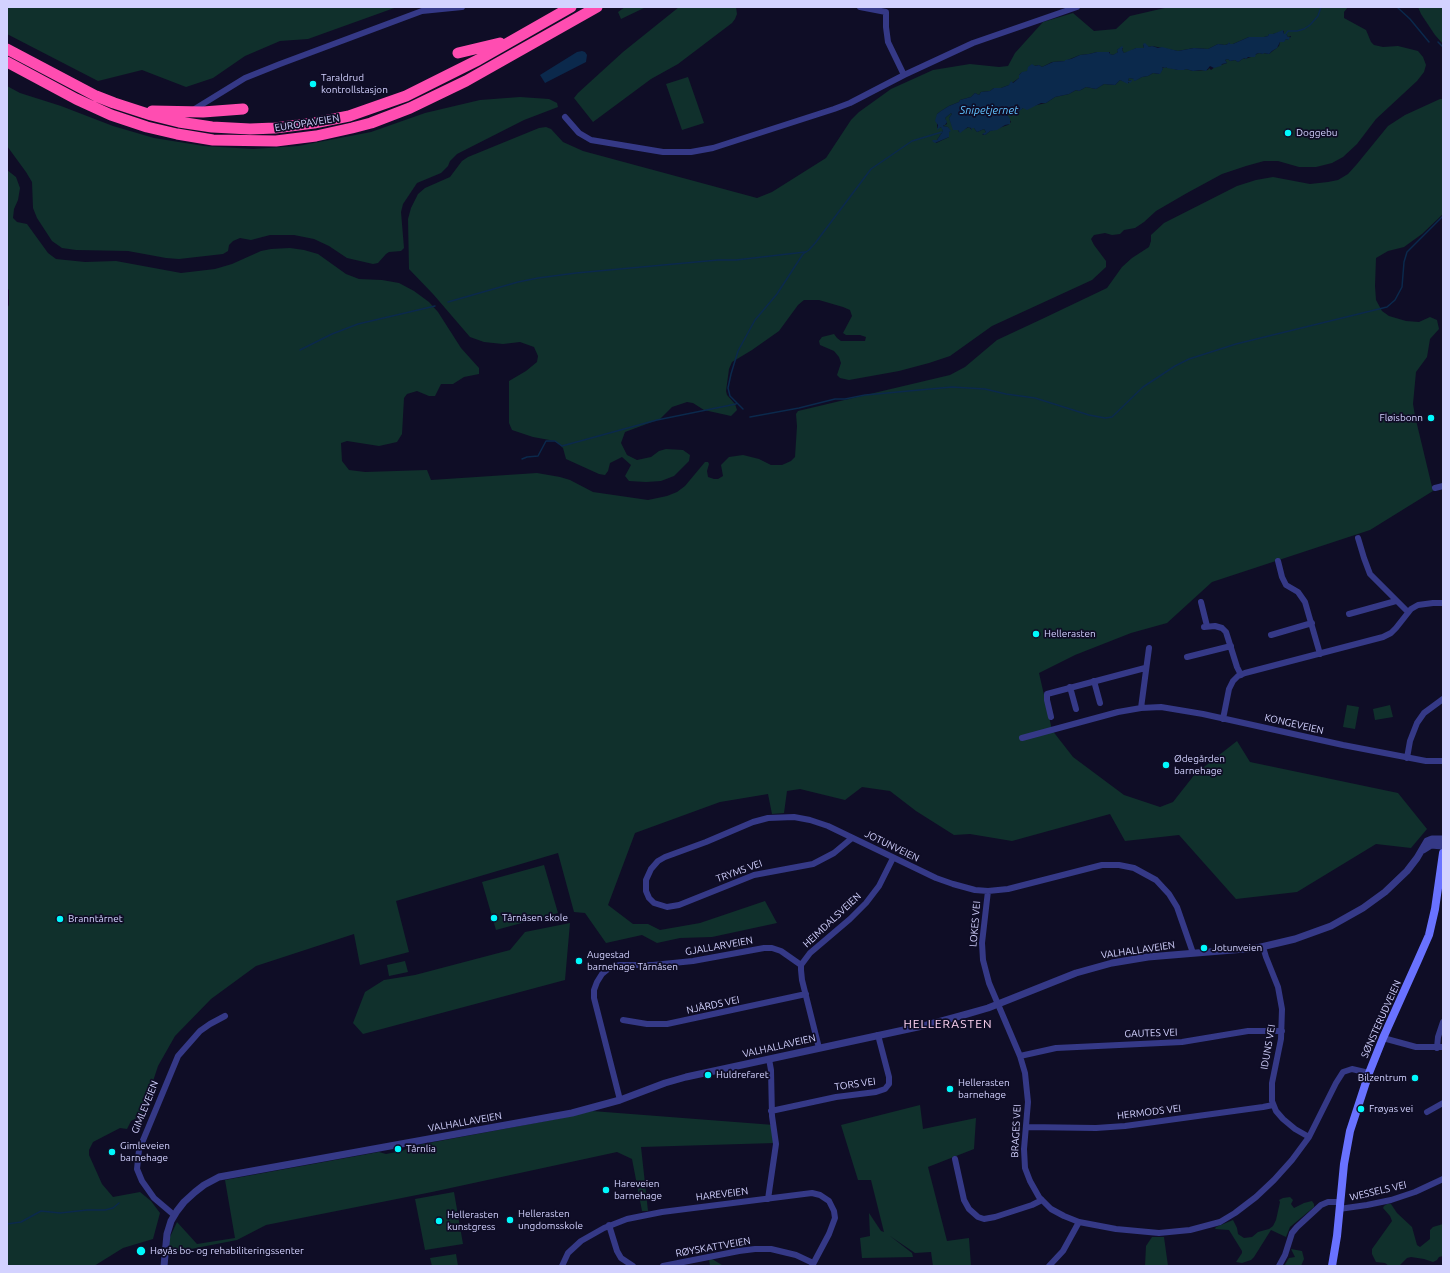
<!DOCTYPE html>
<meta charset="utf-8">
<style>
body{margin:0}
#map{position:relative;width:1450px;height:1273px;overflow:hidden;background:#0f0d26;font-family:Ubuntu,sans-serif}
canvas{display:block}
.frame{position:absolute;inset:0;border:8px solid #d3d2ff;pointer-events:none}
</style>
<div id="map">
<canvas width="1450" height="1273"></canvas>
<div class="frame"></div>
</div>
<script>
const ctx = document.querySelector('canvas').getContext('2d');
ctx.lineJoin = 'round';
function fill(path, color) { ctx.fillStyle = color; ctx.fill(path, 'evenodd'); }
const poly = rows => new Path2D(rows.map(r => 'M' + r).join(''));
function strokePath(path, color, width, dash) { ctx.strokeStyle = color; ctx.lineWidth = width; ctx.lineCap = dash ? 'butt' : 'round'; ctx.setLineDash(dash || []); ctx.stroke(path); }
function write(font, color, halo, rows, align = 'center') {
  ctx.font = font + ' Ubuntu,sans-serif'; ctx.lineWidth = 3.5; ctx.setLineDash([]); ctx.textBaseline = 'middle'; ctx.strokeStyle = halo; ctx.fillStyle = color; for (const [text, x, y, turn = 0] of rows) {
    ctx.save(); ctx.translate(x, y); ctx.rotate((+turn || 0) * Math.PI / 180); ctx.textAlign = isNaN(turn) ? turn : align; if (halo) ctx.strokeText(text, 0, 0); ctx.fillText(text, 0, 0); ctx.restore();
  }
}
fill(poly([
 [7,7,397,7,308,39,280,41,245,56,213,78,186,87,142,70,98,81,7,34],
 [625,7,646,7,621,19,618,12],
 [679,7,736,7,737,14,735,19,732,23,678,64,651,79,593,122,574,98,578,93,623,52],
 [1169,7,1348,7,1344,12,1344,18,1366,30,1371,42,1374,45,1383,47,1398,46,1418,51,1423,57,1426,65,1424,72,1417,81,1376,119,1357,144,1343,157,1332,163,1316,167,1299,167,1278,161,1264,161,1246,166,1222,174,1187,193,1156,211,1144,222,1135,228,1124,230,1120,234,1112,235,1105,233,1094,235,1091,239,1094,245,1106,261,1106,267,1092,280,992,326,950,356,929,363,899,371,849,380,840,378,837,375,841,363,839,357,834,351,820,345,819,341,822,337,834,334,837,338,841,341,865,341,866,337,860,335,846,335,843,333,852,316,850,310,843,307,819,300,804,300,798,305,779,331,752,350,732,362,729,369,726,391,727,395,735,404,737,410,731,416,704,410,693,403,687,402,672,407,660,419,625,432,621,443,627,455,637,460,651,457,659,451,666,449,683,450,690,455,689,461,674,476,661,481,646,482,629,481,625,476,631,465,622,457,610,463,608,471,605,475,599,474,566,459,563,448,555,441,533,437,512,430,509,423,509,381,526,371,537,362,538,356,534,347,520,342,503,344,484,342,470,337,433,294,409,269,408,219,411,208,418,194,425,188,450,177,462,161,468,157,539,128,546,127,551,129,563,142,583,151,757,198,772,192,826,158,851,120,859,112,891,89,933,70,970,64,999,67,1008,66,1015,53,1043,22,1073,13,1094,31,1116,29,1130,16],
 [1284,31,1284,34,1286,34,1288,37,1291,36,1291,37,1289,38,1289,40,1286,39,1284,41,1280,42,1279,46,1269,54,1263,53,1263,54,1259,53,1251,57,1245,59,1244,58,1238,62,1235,60,1230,61,1228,59,1225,60,1227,63,1215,67,1211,70,1209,68,1208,70,1193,71,1186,69,1183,70,1178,70,1167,67,1164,68,1162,67,1163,69,1159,74,1153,73,1148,76,1142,77,1134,81,1135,79,1129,78,1128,81,1132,80,1128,83,1120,80,1115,85,1104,84,1096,89,1086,87,1079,91,1076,90,1069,94,1055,97,1046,103,1023,108,1020,110,1019,112,1016,111,1009,113,1007,115,1011,122,1008,125,990,131,985,135,982,135,986,132,984,129,977,132,974,128,972,128,972,130,969,127,959,132,958,130,954,130,949,118,952,114,951,113,945,118,947,124,943,126,948,127,950,131,949,132,949,137,936,143,934,140,937,140,943,131,942,127,937,128,937,114,941,111,949,106,959,102,960,100,971,97,975,93,979,95,981,92,990,91,994,88,1001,88,1009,85,1019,78,1019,75,1021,73,1026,72,1034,66,1039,65,1042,67,1052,62,1065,61,1080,55,1089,54,1097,52,1110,52,1110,54,1113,55,1117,53,1118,51,1117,50,1120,48,1123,48,1122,50,1124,53,1129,52,1136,48,1144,48,1143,45,1144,44,1149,47,1152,46,1178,51,1194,48,1208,49,1218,44,1225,45,1230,43,1230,44,1233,44,1249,37,1264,37,1268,36,1269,34,1273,34],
 [1418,7,1443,7,1443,44,1435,35,1421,14],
 [688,77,704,123,682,130,666,84],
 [7,86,20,93,61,106,113,126,154,138,204,146,253,149,298,146,371,132,425,113,480,100,520,97,549,99,557,103,558,107,524,120,457,154,450,161,448,166,441,173,417,183,403,204,401,212,404,248,401,251,389,252,386,254,378,263,373,264,347,258,329,246,314,239,294,235,270,235,251,240,240,238,233,241,229,245,228,251,223,254,179,259,166,258,128,251,76,250,62,248,52,241,37,218,33,208,32,182,26,172,7,146],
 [1440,99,1443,99,1443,214,1422,234,1404,247,1388,251,1376,258,1375,286,1376,300,1382,311,1389,316,1406,321,1419,322,1430,317,1437,320,1439,329,1430,339,1427,357,1416,372,1413,404,1415,416,1433,491,1370,530,1212,582,1167,623,1131,633,1075,655,1039,673,1052,730,1073,757,1124,795,1160,807,1173,802,1195,774,1237,741,1250,762,1398,793,1427,829,1411,848,1376,844,1297,892,1236,899,1179,835,1125,841,1110,814,1012,841,970,834,954,835,916,811,890,791,862,787,845,800,800,789,787,791,784,813,772,814,768,794,720,802,635,833,608,905,633,924,648,924,660,930,700,923,765,901,777,923,712,937,680,938,657,943,642,935,606,943,585,913,574,912,558,853,396,901,409,952,360,965,354,934,256,966,211,999,175,1036,158,1066,142,1115,131,1121,127,1129,120,1128,93,1142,89,1150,89,1155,102,1184,113,1197,140,1192,151,1201,160,1213,153,1239,123,1248,94,1266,7,1266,7,308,9,305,9,290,7,288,7,170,16,177,20,188,18,200,14,209,13,218,17,222,27,224,48,253,56,259,85,262,116,261,181,273,215,269,232,264,261,251,271,249,290,248,304,250,318,254,346,274,359,279,382,280,399,283,414,291,429,302,438,312,461,348,479,368,479,374,464,377,453,384,441,384,435,396,429,396,417,391,407,394,404,398,402,434,397,442,379,446,347,441,341,443,342,461,349,470,365,472,427,470,431,480,537,473,560,477,570,480,593,492,648,500,667,496,677,492,685,486,705,462,708,462,709,464,707,471,708,477,714,479,718,479,723,476,721,465,729,457,743,455,759,459,771,465,782,465,791,461,795,457,797,426,796,414,798,411,950,375,965,367,997,340,1042,319,1107,288,1122,267,1132,258,1149,247,1151,241,1151,235,1164,223,1237,186,1256,180,1273,177,1310,184,1328,182,1338,180,1348,174,1357,164,1388,126,1405,115],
 [1347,705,1359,707,1355,729,1343,727],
 [1390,705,1393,717,1375,720,1373,709],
 [544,865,558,913,496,930,482,882],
 [570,923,565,980,363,1034,353,1023,365,992,384,980,415,975,510,950,525,932],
 [405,961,408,972,389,976,387,965],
 [920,1105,923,1129,976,1118,974,1149,928,1167,947,1241,969,1238,971,1266,933,1266,931,1252,915,1253,890,1236,912,1253,913,1257,862,1258,860,1238,870,1236,869,1213,881,1231,884,1232,871,1180,858,1180,841,1125],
 [592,1111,774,1125,775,1143,641,1147,648,1211,642,1211,632,1159,617,1152,432,1192,266,1225,237,1240,165,1254,169,1239,177,1222,197,1244,235,1238,225,1180,379,1152,386,1154,402,1151,410,1147,429,1143,557,1119],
 [454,1192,463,1244,425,1250,415,1199],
 [1290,1197,1293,1200,1291,1204,1294,1208,1304,1203,1312,1201,1314,1204,1314,1207,1290,1227,1286,1237,1271,1230,1254,1257,1251,1260,1242,1263,1236,1262,1242,1253,1242,1251,1229,1230,1215,1229,1216,1227,1233,1220,1237,1228,1238,1234,1244,1238,1252,1237,1258,1232,1269,1229,1273,1226,1276,1220,1280,1202,1279,1200,1283,1198],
 [1387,1204,1391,1204,1397,1213,1412,1227,1417,1245,1420,1247,1430,1239,1430,1230,1433,1227,1443,1224,1443,1256,1439,1257,1437,1260,1433,1262,1424,1259,1411,1257,1407,1258,1399,1266,1389,1266,1385,1263,1376,1262,1372,1254,1372,1249,1392,1221,1390,1216,1383,1208,1384,1206],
 [1152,1237,1164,1237,1168,1266,1145,1266,1146,1246],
 [1291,1249,1302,1251,1304,1259,1301,1266,1284,1266,1289,1258,1295,1257],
 [456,1254,458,1266,432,1266,430,1258],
 [709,1259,712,1259,722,1265,723,1266,710,1266]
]), '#10302c');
fill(poly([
 [1283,30,1284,34,1286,34,1288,37,1291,37,1289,38,1289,40,1286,39,1284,42,1280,42,1277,48,1272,51,1269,54,1264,53,1263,54,1259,53,1256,54,1255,57,1248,57,1246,59,1244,58,1238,62,1235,60,1230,61,1228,59,1225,60,1227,63,1222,64,1221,66,1214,68,1210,66,1206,71,1201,70,1193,71,1186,69,1184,70,1178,70,1167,68,1167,67,1165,68,1162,67,1163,69,1160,74,1153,73,1148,76,1142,77,1135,81,1133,80,1134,79,1129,78,1128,81,1132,80,1132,81,1130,83,1128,82,1128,84,1120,80,1115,85,1104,84,1096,89,1086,87,1079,91,1076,90,1069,94,1055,97,1046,103,1041,103,1027,110,1023,108,1017,113,1016,111,1009,113,1007,114,1010,119,1010,124,1005,125,997,130,990,131,985,135,982,134,986,132,984,129,977,132,974,128,972,128,971,131,971,128,968,127,960,133,958,130,953,130,949,118,952,114,951,113,945,118,947,122,945,125,944,125,943,126,948,127,951,131,949,132,949,137,935,143,932,141,933,140,937,140,943,131,941,127,937,130,938,125,935,121,937,114,941,111,949,106,959,102,960,100,971,97,975,93,979,95,981,92,990,91,994,88,1001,88,1009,85,1011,81,1013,83,1019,78,1019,75,1022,72,1027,71,1028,67,1032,64,1035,66,1039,65,1042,67,1053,62,1065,61,1065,60,1071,59,1080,55,1089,54,1097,52,1109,52,1110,54,1113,55,1118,52,1117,50,1122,46,1123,47,1122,50,1124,53,1136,48,1144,48,1143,44,1145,43,1149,47,1152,46,1158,48,1162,47,1178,51,1194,48,1208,49,1218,44,1225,45,1228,44,1229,42,1230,44,1233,44,1249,37,1264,37,1268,36,1269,34,1273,34],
 [582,51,585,52,587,55,586,62,545,83,540,75,577,52]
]), '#0b294c');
strokePath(poly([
 [1397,7,1410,19,1429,42],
 [1286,34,1288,31,1297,31,1304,29,1310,25,1318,16,1321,7],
 [1438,42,1443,47],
 [448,302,518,282,538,278,576,273,718,260,736,260,805,252],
 [300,350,332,334,358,324,435,306],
 [743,409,730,396,728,388,731,374,738,351,755,320,777,294,803,254,809,250,816,242,871,169,912,141,942,132],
 [750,417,799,408,835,399,845,399,865,395,952,387,985,389,1006,394,1035,398,1089,415,1105,418,1112,417,1143,387,1175,366,1189,359,1236,344,1387,307,1395,300,1402,287,1404,262,1407,252,1443,216],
 [522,459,527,457,538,456,546,441,555,441,562,446,657,420,736,404],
 [7,1224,21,1222,41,1211,60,1213,87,1210,105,1210,113,1208,119,1203]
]), '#0b294c', 1.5);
strokePath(poly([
 [860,7,886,12,886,27,888,42,904,75],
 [193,110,245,78,280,64,422,11,462,7],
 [565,117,579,133,591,140,663,152,691,152,713,148,834,109,850,103,904,75,973,43,1077,7],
 [1435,488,1443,486],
 [1358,538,1364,558,1370,574,1408,612],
 [1278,561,1282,577,1286,585,1298,592,1305,602,1320,654],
 [1201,602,1207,626],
 [1349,614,1396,601],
 [1204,627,1215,626,1222,628,1226,632,1237,667,1241,675],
 [1271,635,1312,623],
 [1187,657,1231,646],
 [1094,681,1100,703],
 [1070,687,1076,709],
 [1141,708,1149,648],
 [1051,717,1047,700,1047,694,1145,668],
 [1223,719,1229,689,1233,681,1238,676,1245,673,1383,637,1391,633,1396,628,1411,609,1418,605,1433,603,1443,603],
 [1022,738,1118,712,1141,708,1161,707,1203,714,1343,745,1426,761,1443,761],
 [1407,758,1410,741,1417,723,1424,713,1443,699],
 [852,838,834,853,813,864,754,875,679,905,667,907,654,903,649,898,646,891,646,880,651,869,658,861,665,857,706,842,753,822,768,818,794,817,810,820,828,826,936,878,953,884,975,890,988,891,1008,889,1102,865,1119,865,1134,868,1156,880,1169,894,1177,907,1193,953],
 [988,891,982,943,983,960,989,983,1020,1056,1025,1073,1028,1102,1024,1149,1025,1168,1030,1181,1039,1197,1051,1209,1064,1216,1079,1222,1116,1229,1159,1233,1190,1230,1220,1222,1235,1213,1256,1197,1274,1180,1292,1160,1309,1137,1336,1083,1343,1072,1352,1069,1369,1073],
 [1263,947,1266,957,1278,987,1282,1009,1281,1039,1272,1083,1272,1101,1276,1111,1283,1119,1295,1129,1309,1137],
 [623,1020,647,1024,667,1024,806,994],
 [1383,1038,1416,1047,1443,1047],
 [819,1048,802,980,801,970,801,965,810,953,850,919,866,903,879,886,893,858],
 [1437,1048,1438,1037,1443,1022],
 [1020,1056,1056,1048,1182,1042,1248,1031,1282,1031],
 [620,1100,594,998,594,990,597,982,602,974,608,969,619,965,653,965,693,961,764,948,772,948,781,951,801,965],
 [771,1111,836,1097,876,1092,885,1089,889,1084,889,1077,878,1035],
 [1427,1112,1443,1103],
 [1026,1127,1096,1128,1125,1126,1263,1107,1273,1105],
 [955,1159,964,1200,969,1209,978,1217,984,1219,995,1217,1032,1205,1042,1200],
 [768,1199,776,1144,772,1116,771,1070,769,1059],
 [1339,1209,1367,1205,1391,1200,1415,1192,1443,1179],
 [174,1215,154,1198,142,1181,137,1169,139,1150,178,1056,200,1031,210,1024,225,1016],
 [609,1225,617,1251,621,1258,633,1266],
 [562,1266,568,1253,581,1241,604,1228,627,1219,662,1212,812,1193,820,1195,829,1201,834,1211,835,1218,829,1234,812,1266],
 [663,1266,739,1251,755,1249,771,1249,796,1255,813,1263],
 [1049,1266,1063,1251,1079,1222],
 [1279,1266,1285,1255,1292,1233,1297,1227,1321,1205,1328,1202,1340,1202]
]), '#353987', 6);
strokePath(poly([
 [1423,850,1431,845,1443,846],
 [164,1266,167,1234,171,1221,177,1211,184,1202,195,1192,204,1185,219,1177,572,1113,620,1100,665,1083,686,1077,927,1025,960,1016,988,1008,1076,973,1112,963,1148,957,1257,948,1295,939,1331,926,1363,908,1385,892,1407,871,1417,858,1427,841,1432,839,1443,839]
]), '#353987', 7);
strokePath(poly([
 [1332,1266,1337,1236,1344,1164,1350,1131,1369,1073,1383,1038,1418,960,1429,935,1435,909,1443,853]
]), '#6972ff', 8);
strokePath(poly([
 [7,49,96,96,114,103,151,115,179,122,212,127,250,129,275,128,314,123,349,116,406,96,478,60,571,7],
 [458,53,500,43],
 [7,62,76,99,111,115,147,127,177,134,213,140,276,141,316,136,352,128,371,123,410,108,466,81,597,7],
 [152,111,203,112,243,109]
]), '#ff4db1', 11);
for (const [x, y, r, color] of [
 [313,84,4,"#00f9fd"],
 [1288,133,4,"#00f9fd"],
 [1431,418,4,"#00f9fd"],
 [1036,634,4,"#00f9fd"],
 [1166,765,4,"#00f9fd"],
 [494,918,4,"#00f9fd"],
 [60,919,4,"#00f9fd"],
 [1204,948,4,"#00f9fd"],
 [579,961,4,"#00f9fd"],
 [708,1075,4,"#00f9fd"],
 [1415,1078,4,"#00f9fd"],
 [950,1089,4,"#00f9fd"],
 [1361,1109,4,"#00f9fd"],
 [398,1149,4,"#00f9fd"],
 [112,1152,4,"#00f9fd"],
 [606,1190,4,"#00f9fd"],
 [510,1220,4,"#00f9fd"],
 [439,1221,4,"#00f9fd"],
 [141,1251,5,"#00f9fd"]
]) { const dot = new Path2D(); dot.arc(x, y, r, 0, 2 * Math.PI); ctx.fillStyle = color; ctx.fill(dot); strokePath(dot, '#0f0d26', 1.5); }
write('10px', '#d3d2ff', '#0f0d26', [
 ["Taraldrud",321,78],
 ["kontrollstasjon",321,90],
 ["Doggebu",1296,133],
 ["Fløisbonn",1423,418,"right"],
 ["Hellerasten",1044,634],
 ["Ødegården",1174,759],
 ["barnehage",1174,771],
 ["Tårnåsen skole",502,918],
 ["Branntårnet",68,919],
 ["Jotunveien",1212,948],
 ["Augestad",587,955],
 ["barnehage Tårnåsen",587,967],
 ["Huldrefaret",716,1075],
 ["Bilzentrum",1407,1078,"right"],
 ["Hellerasten",958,1083],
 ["barnehage",958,1095],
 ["Frøyas vei",1369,1109],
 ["Gimleveien",120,1146],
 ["barnehage",120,1158],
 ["Tårnlia",406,1149],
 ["Hareveien",614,1184],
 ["barnehage",614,1196],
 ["Hellerasten",518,1214],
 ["ungdomsskole",518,1226],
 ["Hellerasten",447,1215],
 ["kunstgress",447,1227],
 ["Høyås bo- og rehabiliteringssenter",150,1251]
], 'left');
write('10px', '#d3d2ff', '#0f0d26', [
 ["EUROPAVEIEN",307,123,-9],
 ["KONGEVEIEN",1294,724,13],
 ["JOTUNVEIEN",892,846,26],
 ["TRYMS VEI",739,871,-20],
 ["HEIMDALSVEIEN",832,920,-43],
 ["LOKES VEI",975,924,-85],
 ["GJALLARVEIEN",719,946,-10],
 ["VALHALLAVEIEN",1138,950,-8],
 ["NJÅRDS VEI",713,1005,-12],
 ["SØNSTERUDVEIEN",1381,1019,-66],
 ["GAUTES VEI",1151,1033,-2],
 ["VALHALLAVEIEN",779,1046,-13],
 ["IDUNS VEI",1268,1047,-80],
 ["TORS VEI",855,1084,-8],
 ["GIMLEVEIEN",145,1107,-68],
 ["HERMODS VEI",1149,1112,-7],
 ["VALHALLAVEIEN",465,1122,-10],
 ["BRAGES VEI",1016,1131,-87],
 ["WESSELS VEI",1378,1191,-13],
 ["HAREVEIEN",722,1194,-7],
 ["RØYSKATTVEIEN",713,1247,-10]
]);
write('italic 11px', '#60c3ff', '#0f0d26', [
 ["Snipetjernet",989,110]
]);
ctx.letterSpacing = '1px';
write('12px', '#ffd4f3', '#0f0d26', [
 ["HELLERASTEN",948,1024]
]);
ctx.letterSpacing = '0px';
</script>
